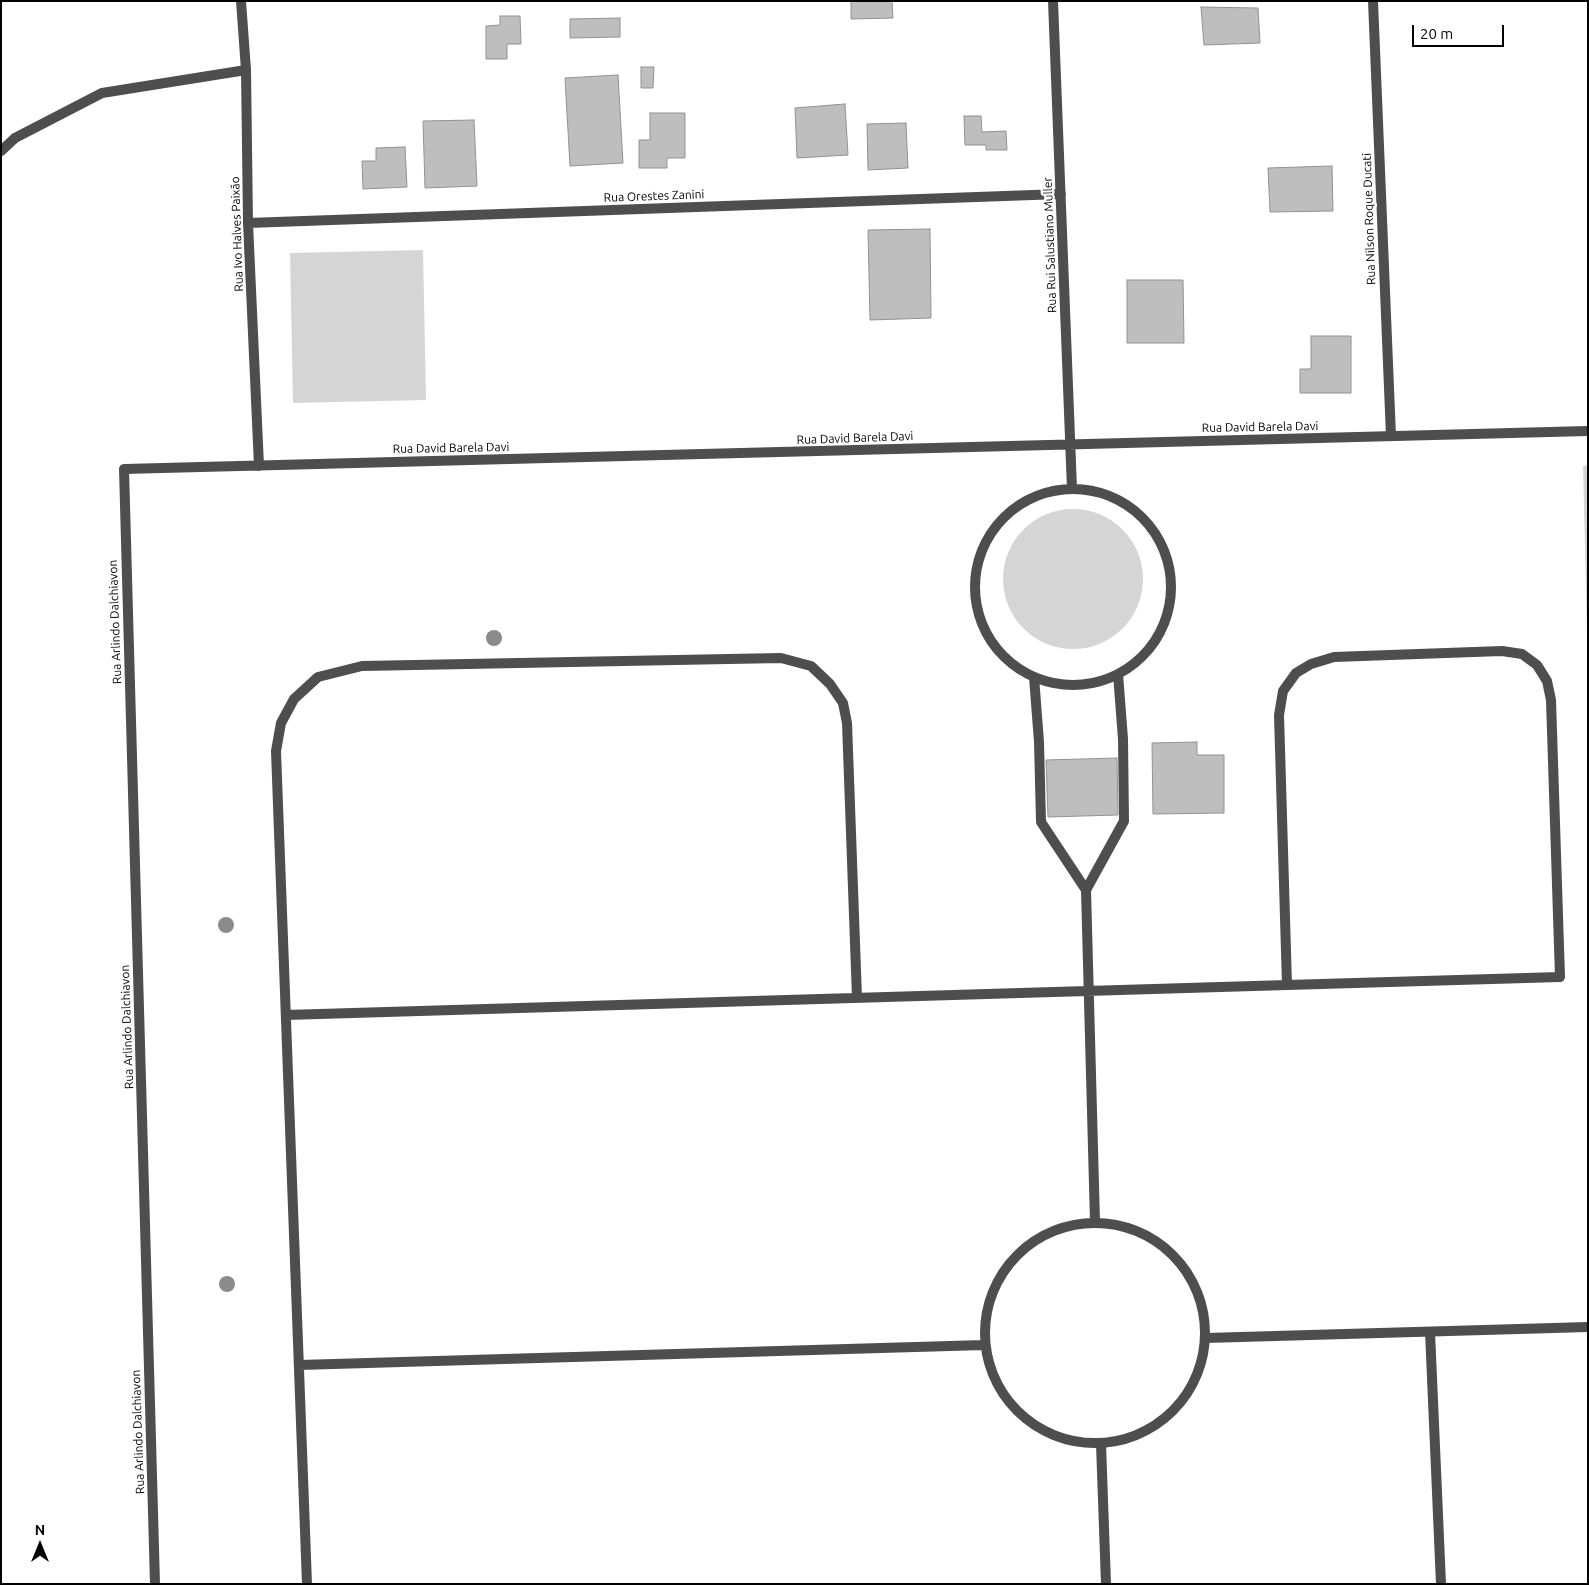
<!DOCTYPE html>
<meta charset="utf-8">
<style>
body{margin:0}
#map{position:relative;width:1589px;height:1585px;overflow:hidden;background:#fff;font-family:Ubuntu,sans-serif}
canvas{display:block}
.frame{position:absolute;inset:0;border:2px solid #000;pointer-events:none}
.north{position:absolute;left:15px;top:1520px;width:50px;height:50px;-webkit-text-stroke:4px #fff;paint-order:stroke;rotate:0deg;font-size:14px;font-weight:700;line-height:20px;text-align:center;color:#000}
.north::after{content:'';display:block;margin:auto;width:18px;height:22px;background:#000;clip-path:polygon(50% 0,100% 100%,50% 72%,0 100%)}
.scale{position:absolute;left:1412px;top:25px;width:92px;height:22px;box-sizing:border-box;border:2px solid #000;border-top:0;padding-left:6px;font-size:15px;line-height:18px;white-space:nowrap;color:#000;-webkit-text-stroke:4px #fff;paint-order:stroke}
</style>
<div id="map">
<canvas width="1589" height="1585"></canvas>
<div class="frame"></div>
<div class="north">N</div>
<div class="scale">20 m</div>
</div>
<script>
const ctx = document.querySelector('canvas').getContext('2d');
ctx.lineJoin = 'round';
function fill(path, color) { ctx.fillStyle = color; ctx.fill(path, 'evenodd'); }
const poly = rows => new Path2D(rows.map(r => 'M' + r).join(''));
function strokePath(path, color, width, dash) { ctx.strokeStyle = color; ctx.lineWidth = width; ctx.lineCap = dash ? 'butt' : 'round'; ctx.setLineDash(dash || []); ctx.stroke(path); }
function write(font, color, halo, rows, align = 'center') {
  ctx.font = font + ' Ubuntu,sans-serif'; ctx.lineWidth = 4.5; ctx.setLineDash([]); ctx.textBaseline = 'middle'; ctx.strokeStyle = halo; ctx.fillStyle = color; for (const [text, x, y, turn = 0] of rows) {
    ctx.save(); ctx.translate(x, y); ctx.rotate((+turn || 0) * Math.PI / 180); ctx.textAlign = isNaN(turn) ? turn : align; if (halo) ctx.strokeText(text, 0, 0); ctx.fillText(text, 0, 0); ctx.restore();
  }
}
fill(poly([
 [423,250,426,400,293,403,290,253],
 [1588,465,1588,673,1583,466],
 '1003 579a70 70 0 1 1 140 0a70 70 0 1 1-140 0Z'
]), '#d5d5d5');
const building = poly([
 [851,1,892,1,893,18,851,19,851,1],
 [1201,7,1258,8,1260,43,1204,45,1201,7],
 [500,16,520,16,521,44,507,44,507,59,486,59,486,26,500,25,500,16],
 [620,18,620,37,570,38,570,19,620,18],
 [641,67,654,67,653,88,641,88,641,67],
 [618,75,623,163,570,166,565,78,618,75],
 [845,104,848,155,797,158,795,108,845,104],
 [650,113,685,113,685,158,667,158,667,168,639,168,639,140,650,140,650,113],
 [964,116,981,116,982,132,1006,131,1007,150,986,150,986,145,965,145,964,116],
 [474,120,477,186,425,188,423,121,474,120],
 [906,123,908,168,868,170,867,124,906,123],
 [405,147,407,187,363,189,362,161,376,161,376,148,405,147],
 [1332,166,1333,211,1270,212,1268,168,1332,166],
 [930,229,931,318,870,320,868,230,930,229],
 [1127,280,1183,280,1184,343,1127,343,1127,280],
 [1311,336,1351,336,1351,393,1300,393,1300,369,1311,369,1311,336],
 [1197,742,1197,755,1224,755,1224,813,1153,814,1152,743,1197,742],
 [1117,758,1118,815,1048,817,1046,760,1117,758]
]);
fill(building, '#bebebe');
strokePath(building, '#929292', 1);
strokePath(poly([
 [1,151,15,138,102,93,246,70]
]), '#4e4e4e', 10);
strokePath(poly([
 [241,1,246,70,248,223,259,466],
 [1053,1,1072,489],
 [1373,1,1391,436],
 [248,223,1061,194],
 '975 587a98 98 0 1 1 196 0a98 98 0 1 1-196 0Z',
 [1034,677,1039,742,1041,822,1086,890],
 [286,1015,1287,985,1560,977,1551,700,1547,681,1537,665,1522,654,1502,651,1334,657,1311,664,1296,673,1283,691,1279,715,1287,985],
 [1095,1222,1086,890,1124,821,1123,739,1118,674],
 '985 1333a110 110 0 1 1 220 0a110 110 0 1 1-220 0Z',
 [1430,1332,1441,1584],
 [1206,1338,1588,1327],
 [299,1365,984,1345],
 [1101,1444,1106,1584],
 [155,1584,124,469,1588,431],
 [307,1584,276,751,281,723,294,699,318,677,362,666,781,658,811,666,830,684,843,703,847,723,857,998]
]), '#4e4e4e', 10);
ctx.fillStyle = '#8b8b8b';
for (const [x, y] of [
 [494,638],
 [226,925],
 [227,1284]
]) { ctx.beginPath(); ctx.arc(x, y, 8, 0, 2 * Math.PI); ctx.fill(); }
write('12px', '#000', '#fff', [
 ["Rua Orestes Zanini",654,196,-2],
 ["Rua Nilson Roque Ducati",1369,219,-92],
 ["Rua Ivo Halves Paixão",237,234,-92],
 ["Rua Rui Salustiano Muller",1050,245,-92],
 ["Rua David Barela Davi",1260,427,-1],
 ["Rua David Barela Davi",855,438,-2],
 ["Rua David Barela Davi",451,448,-1],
 ["Rua Arlindo Dalchiavon",115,622,-92],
 ["Rua Arlindo Dalchiavon",127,1027,-92],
 ["Rua Arlindo Dalchiavon",138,1432,-92]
]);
</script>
